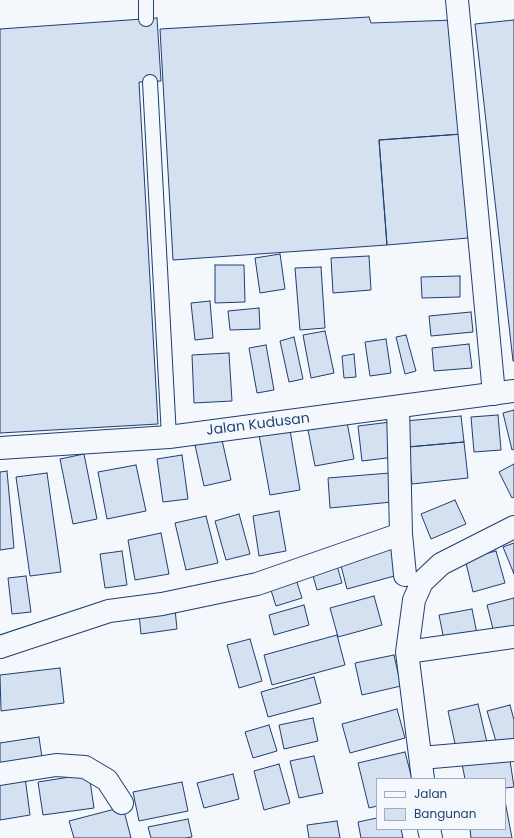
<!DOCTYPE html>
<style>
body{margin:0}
#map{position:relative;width:514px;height:838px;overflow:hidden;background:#f4f7fb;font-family:Poppins,sans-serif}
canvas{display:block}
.legend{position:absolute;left:376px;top:778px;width:130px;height:52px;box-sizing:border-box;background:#f4f7fb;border:1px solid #9eadc5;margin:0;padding:5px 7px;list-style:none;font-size:12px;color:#1d3f73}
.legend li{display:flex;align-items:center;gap:8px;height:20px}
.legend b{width:20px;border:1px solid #9eadc5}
</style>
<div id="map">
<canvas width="514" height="838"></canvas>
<ul class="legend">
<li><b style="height:5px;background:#f4f7fb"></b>Jalan</li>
<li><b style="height:11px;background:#d5e0f0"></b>Bangunan</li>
</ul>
</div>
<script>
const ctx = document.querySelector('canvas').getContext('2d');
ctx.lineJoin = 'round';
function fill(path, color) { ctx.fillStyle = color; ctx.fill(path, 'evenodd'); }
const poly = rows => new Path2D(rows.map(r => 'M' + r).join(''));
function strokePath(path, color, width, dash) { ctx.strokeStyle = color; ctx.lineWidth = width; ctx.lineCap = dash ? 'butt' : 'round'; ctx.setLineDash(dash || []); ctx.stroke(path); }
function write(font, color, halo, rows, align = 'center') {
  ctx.font = font + ' Poppins,sans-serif'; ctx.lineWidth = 3; ctx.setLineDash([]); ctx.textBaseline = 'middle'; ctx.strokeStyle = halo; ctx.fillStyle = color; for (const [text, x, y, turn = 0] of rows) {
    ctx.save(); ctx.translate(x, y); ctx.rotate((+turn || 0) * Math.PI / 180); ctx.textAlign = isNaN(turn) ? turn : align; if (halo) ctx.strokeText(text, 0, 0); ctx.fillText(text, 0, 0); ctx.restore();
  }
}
const building = poly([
 [369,17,371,23,454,20,462,134,379,140,387,245,173,260,160,29,369,17],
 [157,18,161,81,139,82,158,424,0,433,0,29,157,18],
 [514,20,514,361,513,361,475,24,514,20],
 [462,134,468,238,387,245,379,140,462,134],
 [280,254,285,289,260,293,255,258,280,254],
 [369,256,371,290,333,293,331,258,369,256],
 [215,265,244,265,245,302,215,303,215,265],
 [321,267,325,328,300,330,295,268,321,267],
 [460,276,460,297,422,298,421,277,460,276],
 [210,301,213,338,195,340,191,303,210,301],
 [259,308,260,329,230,330,228,311,259,308],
 [471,312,473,332,431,336,429,316,471,312],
 [325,331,334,373,311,378,303,335,325,331],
 [406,335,416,371,405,374,396,337,406,335],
 [294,337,303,379,289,382,280,341,294,337],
 [386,339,391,373,370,376,365,342,386,339],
 [469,344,472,368,434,371,432,348,469,344],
 [266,345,274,390,257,393,249,348,266,345],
 [229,353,232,401,194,403,192,355,229,353],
 [354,354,356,377,344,378,342,356,354,354],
 [514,410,514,449,512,450,503,413,514,410],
 [498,415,501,450,474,452,471,417,498,415],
 [461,416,464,442,408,447,405,421,461,416],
 [347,422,354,459,315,466,308,430,347,422],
 [391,422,395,457,362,461,358,426,391,422],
 [290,430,300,490,270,495,259,435,290,430],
 [222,440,231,480,204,486,195,445,222,440],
 [464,442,468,478,412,484,408,447,464,442],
 [84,454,97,519,73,524,60,459,84,454],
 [182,455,188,499,163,502,157,459,182,455],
 [514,464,514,497,512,498,499,472,514,464],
 [136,465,146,511,107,519,98,472,136,465],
 [7,471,14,548,0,550,0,472,7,471],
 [47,473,61,572,30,576,16,477,47,473],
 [390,473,392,502,330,508,328,478,390,473],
 [455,500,466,524,431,539,421,514,455,500],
 [279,511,286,551,259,556,253,516,279,511],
 [239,514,250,554,226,560,215,521,239,514],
 [206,516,218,563,186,570,175,523,206,516],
 [161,533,169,574,135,580,128,540,161,533],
 [514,543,514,574,503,547,514,543],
 [390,545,398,575,347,589,339,558,390,545],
 [122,551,127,585,105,588,100,554,122,551],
 [496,551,505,583,473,592,465,559,496,551],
 [336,562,342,583,317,590,311,569,336,562],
 [26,576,31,612,12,614,8,578,26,576],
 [295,576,302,598,276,606,269,584,295,576],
 [374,596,382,625,338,637,330,608,374,596],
 [514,598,514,628,494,633,487,605,514,598],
 [304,605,309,625,274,635,269,615,304,605],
 [175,609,177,629,141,634,139,614,175,609],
 [472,609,477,634,444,640,439,615,472,609],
 [337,635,345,665,272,685,264,655,337,635],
 [250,639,262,681,239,688,227,645,250,639],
 [394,655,401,686,362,695,355,663,394,655],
 [60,668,64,703,1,711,0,675,60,668],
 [314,677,321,703,268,717,261,692,314,677],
 [478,704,488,747,457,753,448,711,478,704],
 [510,705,514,720,514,743,498,748,487,711,510,705],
 [397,709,405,738,350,753,342,724,397,709],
 [313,718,318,741,284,749,279,725,313,718],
 [269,725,277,751,253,758,245,732,269,725],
 [39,737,43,765,0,772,0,743,39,737],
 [405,752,412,779,377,779,377,806,369,808,358,763,405,752],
 [509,754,514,787,505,788,505,779,465,779,462,764,509,754],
 [314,756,323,793,299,798,290,761,314,756],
 [279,764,290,803,264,810,254,771,279,764],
 [89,774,94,808,43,815,38,782,89,774],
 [233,774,239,799,204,808,197,783,233,774],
 [25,777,30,815,0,820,0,780,25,777],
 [182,782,188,811,139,821,133,792,182,782],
 [505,801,512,838,471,838,470,829,505,829,505,801],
 [123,807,131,838,74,838,69,821,123,807],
 [377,818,377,829,401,829,403,838,361,838,358,822,377,818],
 [188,819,192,837,185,838,151,838,148,827,188,819],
 [337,821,340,838,309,838,307,825,337,821]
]);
fill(building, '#d5e0f0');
strokePath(building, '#1d3f73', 1);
const lane = poly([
 [146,0,146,19],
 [150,82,169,437]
]);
const street = poly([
 [457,0,494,394],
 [398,407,401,534,405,575],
 [0,448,169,437,514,391],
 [0,647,109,611,162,604,257,584,401,534],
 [407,652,514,637],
 [421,758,514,750],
 [0,774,56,765,85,767,107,780,122,803],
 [423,779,407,652,414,600,422,582,441,564,514,527],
 [429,829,431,838]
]);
strokePath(lane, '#1d3f73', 16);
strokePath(street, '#1d3f73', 24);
strokePath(lane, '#f4f7fb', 14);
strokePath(street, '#f4f7fb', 22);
write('14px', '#1d3f73', '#f4f7fb', [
 ["Jalan Kudusan",258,425,-7]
]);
</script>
